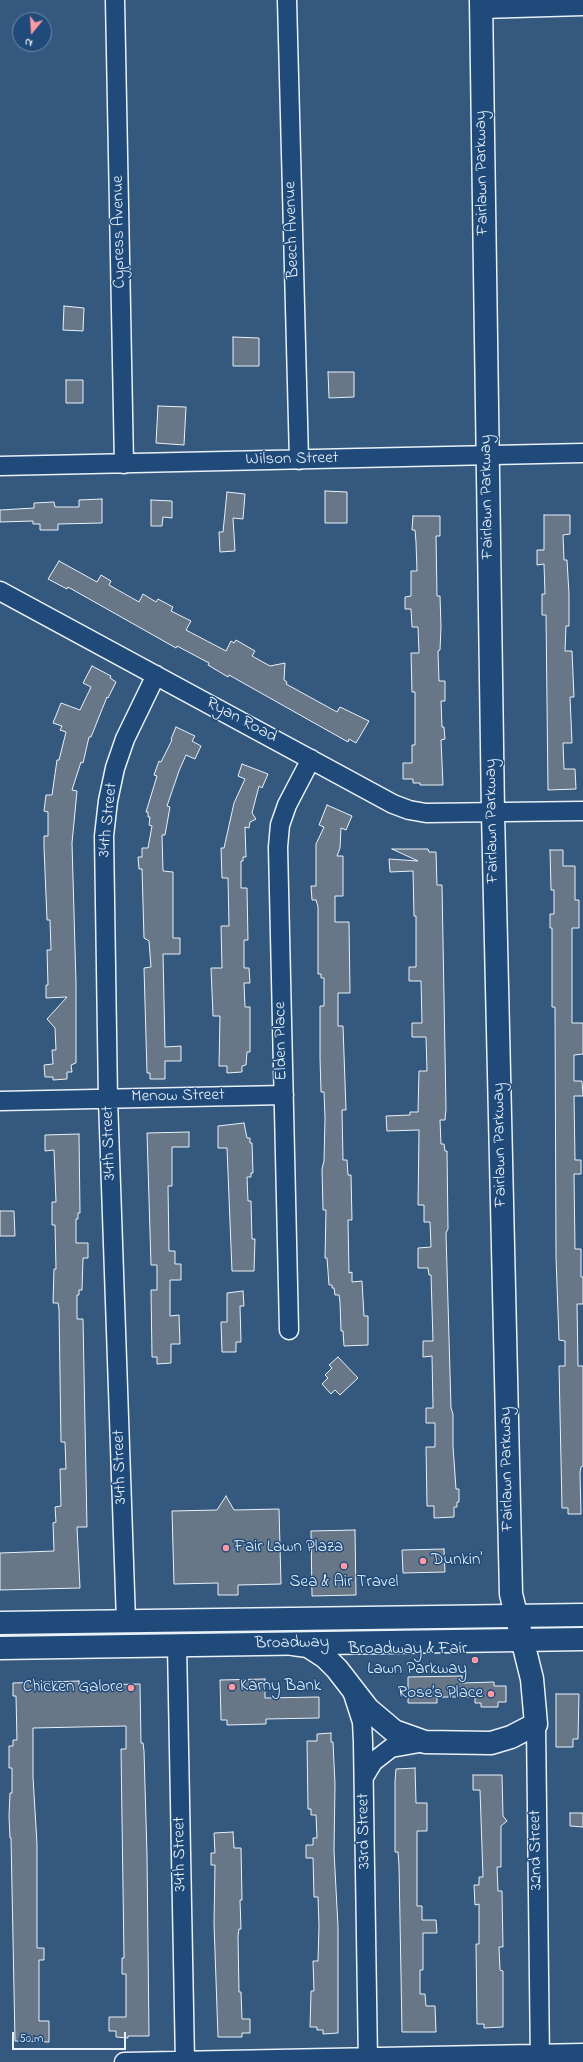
<!DOCTYPE html>
<meta charset="utf-8">
<style>
body{margin:0}
#map{position:relative;width:583px;height:2062px;overflow:hidden;background:#35587e;font-family:"Indie Flower",sans-serif}
canvas{display:block}
.north{position:absolute;left:12px;top:12px;width:40px;height:40px;box-sizing:border-box;background:#1f4a7a;border:1px solid #6f8dac;border-radius:50%;rotate:198deg;font-size:11px;font-weight:700;line-height:16px;text-align:center;color:#e8f1f8}
.north::after{content:'';display:block;margin:auto;width:14px;height:18px;background:#ff9aa2;clip-path:polygon(50% 0,100% 100%,50% 72%,0 100%)}
.scale{position:absolute;left:12px;top:2032px;width:114px;height:18px;box-sizing:border-box;border:2px solid #e8f1f8;border-top:0;padding-left:5px;font-size:12px;line-height:14px;white-space:nowrap;color:#e8f1f8;-webkit-text-stroke:3px #1f4a7a;paint-order:stroke}
</style>
<div id="map">
<canvas width="583" height="2062"></canvas>
<div class="north">N</div>
<div class="scale">50 m</div>
</div>
<script>
const ctx = document.querySelector('canvas').getContext('2d');
ctx.lineJoin = 'round';
function fill(path, color) { ctx.fillStyle = color; ctx.fill(path, 'evenodd'); }
const poly = rows => new Path2D(rows.map(r => 'M' + r).join(''));
function strokePath(path, color, width, dash) { ctx.strokeStyle = color; ctx.lineWidth = width; ctx.lineCap = dash ? 'butt' : 'round'; ctx.setLineDash(dash || []); ctx.stroke(path); }
function write(font, color, halo, rows, align = 'center') {
  ctx.font = font + ' "Indie Flower",sans-serif'; ctx.lineWidth = 3; ctx.setLineDash([]); ctx.textBaseline = 'middle'; ctx.strokeStyle = halo; ctx.fillStyle = color; for (const [text, x, y, turn = 0] of rows) {
    ctx.save(); ctx.translate(x, y); ctx.rotate((+turn || 0) * Math.PI / 180); ctx.textAlign = isNaN(turn) ? turn : align; if (halo) ctx.strokeText(text, 0, 0); ctx.fillText(text, 0, 0); ctx.restore();
  }
}
const building = poly([
 [64,306,84,308,83,331,63,330,64,306],
 [233,337,259,338,259,366,233,366,233,337],
 [328,372,354,372,354,397,329,398,328,372],
 [66,380,83,380,83,403,66,403,66,380],
 [158,406,186,407,184,445,156,443,158,406],
 [325,491,347,492,347,523,325,523,325,491],
 [227,492,245,494,243,519,233,518,235,551,220,552,219,532,223,532,227,492],
 [102,499,102,523,58,524,58,530,40,530,40,524,33,524,33,521,0,522,0,510,34,508,34,503,54,502,55,507,79,507,79,500,102,499],
 [151,500,172,501,172,518,163,517,162,526,151,526,151,500],
 [544,515,570,515,570,534,563,535,564,560,567,560,569,594,569,626,566,626,565,651,572,651,574,697,570,697,572,743,563,743,564,769,575,769,576,789,548,790,546,615,542,615,542,594,545,594,544,564,537,565,537,550,544,550,544,515],
 [413,516,440,516,440,536,436,536,437,596,440,596,441,627,440,650,438,651,439,681,445,681,445,701,441,701,442,727,444,727,445,739,441,740,443,785,420,785,420,783,413,783,413,779,403,779,403,763,412,763,412,745,415,745,415,692,412,692,411,653,419,653,418,627,412,627,411,609,405,609,405,597,411,596,411,571,417,571,416,542,415,530,412,530,413,516],
 [59,561,97,582,101,575,111,581,109,585,139,602,143,594,156,602,158,599,173,607,171,611,191,621,186,630,226,651,231,641,234,643,236,640,255,651,252,656,270,666,285,663,284,680,287,682,286,684,337,712,340,707,369,721,356,743,349,739,348,742,229,675,228,677,208,665,209,663,177,646,176,648,68,587,67,589,48,579,59,561],
 [92,666,111,676,110,678,116,682,108,698,107,697,91,737,89,737,83,763,81,762,72,790,77,791,72,843,76,983,76,1063,71,1065,72,1072,67,1072,67,1079,53,1080,53,1077,45,1077,44,1065,53,1064,52,1050,56,1050,55,1028,47,1019,67,997,46,998,46,985,48,985,47,950,51,950,50,920,47,920,44,847,44,836,48,836,48,812,44,811,46,795,52,795,57,760,59,760,66,732,60,730,62,726,53,723,61,703,80,710,91,687,83,683,92,666],
 [176,727,195,736,192,741,201,746,195,759,186,755,179,771,167,806,170,807,165,835,162,835,163,871,173,872,173,938,180,938,180,954,163,954,165,1047,181,1046,181,1061,165,1061,165,1079,150,1079,150,1073,147,1073,144,968,151,967,149,941,144,938,142,869,139,869,138,857,142,857,142,848,148,848,152,826,149,825,150,817,148,817,148,812,146,812,157,776,154,775,159,761,161,762,172,740,171,739,176,727],
 [242,764,268,774,262,788,259,786,252,813,256,819,250,822,249,828,245,827,246,857,243,857,243,861,241,861,241,888,247,888,248,940,244,940,244,968,249,968,250,983,244,983,245,1007,250,1007,250,1052,247,1052,246,1065,242,1066,242,1072,227,1073,227,1066,219,1066,220,1016,213,1016,211,968,222,968,221,926,229,926,228,878,222,878,221,848,224,848,234,803,245,779,238,776,242,764],
 [327,805,352,816,346,830,341,828,340,848,337,856,343,856,343,896,335,896,335,922,349,922,350,993,338,993,338,1026,343,1026,346,1110,342,1110,343,1160,347,1160,348,1175,351,1175,352,1220,348,1220,349,1273,352,1272,352,1282,362,1281,364,1316,368,1316,368,1345,344,1346,343,1331,341,1331,340,1302,339,1295,335,1295,334,1288,332,1288,332,1285,329,1285,327,1258,325,1258,326,1210,323,1210,322,1169,324,1161,325,1118,324,1092,321,1092,320,1058,320,1006,324,1006,324,978,321,978,321,974,318,974,318,907,316,900,312,900,311,886,316,886,316,844,324,827,319,825,327,805],
 [392,849,428,849,429,852,436,852,437,885,442,885,446,1109,445,1120,440,1120,441,1144,444,1144,445,1151,447,1151,448,1229,446,1233,451,1408,453,1414,453,1446,456,1489,459,1489,459,1502,457,1502,457,1507,454,1507,454,1517,434,1518,434,1506,427,1506,426,1447,435,1447,435,1423,426,1423,426,1408,433,1408,432,1356,423,1357,423,1341,433,1341,431,1275,429,1275,428,1268,418,1268,418,1248,431,1247,430,1222,424,1222,424,1205,418,1205,419,1130,387,1131,386,1116,410,1115,410,1112,418,1112,419,1071,427,1071,426,1037,412,1037,412,1023,422,1023,421,981,409,981,409,967,416,967,416,916,414,916,413,871,390,872,389,859,418,861,392,849],
 [550,850,563,850,563,866,575,866,575,900,579,900,579,928,572,928,572,1023,583,1023,583,1054,574,1055,574,1081,582,1081,583,1096,574,1096,575,1160,581,1160,581,1174,574,1174,575,1249,581,1249,581,1277,583,1277,583,1304,577,1304,578,1366,583,1366,583,1466,581,1467,580,1473,581,1514,568,1514,568,1508,562,1508,559,1366,565,1366,565,1341,559,1340,556,1257,555,1007,552,1007,552,928,550,928,550,914,554,914,554,890,551,890,550,850],
 [244,1123,247,1138,250,1138,250,1143,252,1143,253,1173,251,1173,251,1177,247,1177,248,1201,251,1201,252,1239,255,1239,254,1271,232,1271,227,1148,218,1148,218,1126,244,1123],
 [189,1132,189,1147,172,1147,172,1186,168,1186,169,1251,175,1251,175,1264,181,1264,181,1280,170,1280,170,1316,179,1315,180,1344,171,1344,171,1363,157,1364,157,1357,152,1357,151,1290,157,1290,157,1265,151,1265,147,1133,189,1132],
 [79,1134,80,1213,78,1213,78,1219,76,1219,76,1243,88,1243,88,1258,83,1258,82,1290,79,1290,79,1295,77,1295,77,1319,83,1319,87,1527,77,1527,80,1588,0,1590,0,1553,54,1551,53,1523,56,1522,55,1507,61,1506,60,1469,66,1469,65,1442,61,1442,59,1309,58,1303,53,1303,54,1269,56,1269,55,1225,52,1225,52,1202,56,1202,54,1150,45,1151,45,1135,79,1134],
 [0,1211,14,1211,15,1236,0,1236,0,1211],
 [243,1291,244,1306,240,1306,241,1342,236,1342,236,1352,222,1352,221,1322,227,1322,227,1293,243,1291],
 [338,1357,358,1378,340,1395,335,1390,331,1394,322,1384,328,1378,325,1375,332,1368,329,1365,338,1357],
 [226,1496,234,1510,279,1509,281,1584,238,1585,238,1595,218,1595,218,1583,174,1584,172,1511,217,1510,226,1496],
 [355,1530,356,1595,312,1596,311,1531,355,1530],
 [444,1549,445,1572,403,1573,402,1550,444,1549],
 [462,1676,462,1683,494,1682,494,1686,506,1686,506,1702,498,1702,498,1707,481,1707,481,1703,475,1703,475,1697,437,1697,437,1703,408,1703,408,1677,462,1676],
 [265,1679,265,1698,319,1697,319,1718,266,1719,266,1724,227,1725,227,1720,221,1720,220,1680,265,1679],
 [79,1681,79,1685,140,1684,141,1743,143,1743,144,1751,147,1855,149,2036,128,2036,128,2038,116,2037,116,2031,109,2031,109,2017,126,2017,126,1974,122,1974,122,1958,124,1958,121,1749,126,1749,126,1726,33,1728,33,1777,37,1844,37,1948,44,1948,44,1960,39,1960,39,2021,49,2021,49,2042,15,2041,11,1838,10,1838,9,1816,10,1793,12,1793,12,1768,9,1768,9,1746,13,1746,13,1740,17,1740,16,1696,13,1696,13,1683,79,1681],
 [556,1694,579,1694,578,1739,573,1739,573,1747,556,1747,556,1694],
 [331,1733,331,1742,333,1742,335,1784,334,1851,338,1927,338,2033,323,2034,323,2030,317,2030,317,2027,310,2027,311,1991,314,1991,313,1961,318,1961,319,1926,318,1897,314,1897,313,1858,306,1858,306,1845,313,1845,313,1838,317,1838,316,1815,311,1815,311,1809,308,1809,307,1741,317,1741,317,1734,331,1733],
 [415,1768,416,1803,427,1803,427,1831,417,1831,417,1906,422,1906,422,1920,436,1920,437,1933,423,1933,423,1970,420,1970,420,1994,425,1994,426,2006,435,2006,436,2032,402,2032,399,1865,398,1852,395,1852,395,1781,396,1769,415,1768],
 [473,1775,502,1775,503,1816,507,1821,501,1826,501,1867,497,1867,498,1891,502,1891,503,1947,499,1947,500,1970,503,1971,503,2027,484,2028,484,2024,477,2024,476,1944,479,1944,479,1904,475,1905,474,1885,479,1885,479,1877,483,1877,480,1790,473,1790,473,1775],
 [570,1813,583,1813,583,1827,570,1826,570,1813],
 [233,1832,234,1848,241,1848,242,1900,240,1900,241,1929,239,1929,238,1936,239,1992,241,1992,242,2019,250,2019,250,2033,242,2033,242,2037,218,2037,214,1923,215,1865,211,1865,211,1853,215,1853,214,1833,233,1832]
]);
fill(building, '#687788');
strokePath(building, '#e8f1f8', 1);
const street = poly([
 [115,0,124,464],
 [287,0,299,460],
 [481,9,583,6],
 [0,466,583,453],
 [0,591,393,804,409,810,426,813,583,811],
 [0,1101,284,1095],
 [289,1330,278,847,280,825,287,805,311,759],
 [126,1621,108,1099,104,836,108,801,115,768,125,739,156,675],
 [177,1645,185,2062],
 [353,1694,362,1722,363,1742,368,2062],
 [536,1724,540,2062],
 [364,1777,373,1762,391,1748,425,1742],
 [124,2062,583,2053]
]);
const secondary = poly([
 [293,1644,308,1646,325,1657,337,1669,368,1709,394,1731,425,1742,491,1743,511,1737,536,1724,532,1679,511,1594,493,813,481,0]
]);
const primary = poly([
 [0,1623,583,1615],
 [0,1648,583,1639]
]);
strokePath(street, '#e8f1f8', 21);
strokePath(secondary, '#e8f1f8', 25);
strokePath(primary, '#e8f1f8', 25);
strokePath(street, '#1f4a7a', 18);
strokePath(secondary, '#1f4a7a', 22);
strokePath(primary, '#1f4a7a', 22);
for (const [x, y, r, color] of [
 [226,1548,4,"#ff9aa2"],
 [423,1561,4,"#ff9aa2"],
 [344,1566,4,"#ff9aa2"],
 [475,1660,4,"#ff9aa2"],
 [232,1687,4,"#ff9aa2"],
 [131,1688,4,"#ff9aa2"],
 [491,1694,4,"#ff9aa2"]
]) { const dot = new Path2D(); dot.arc(x, y, r, 0, 2 * Math.PI); ctx.fillStyle = color; ctx.fill(dot); strokePath(dot, '#1f4a7a', 1.5); }
write('17px', '#e8f1f8', '#1f4a7a', [
 ["Fairlawn Parkway",483,173,-91],
 ["Beech Avenue",293,230,-92],
 ["Cypress Avenue",120,232,-91],
 ["Wilson Street",292,460,-1],
 ["Fairlawn Parkway",488,497,-91],
 ["Ryan Road",241,721,28],
 ["34th Street",109,820,-84],
 ["Fairlawn Parkway",493,821,-91],
 ["Elden Place",282,1041,-91],
 ["Menow Street",178,1097,-1],
 ["34th Street",110,1143,-92],
 ["Fairlawn Parkway",501,1145,-91],
 ["34th Street",121,1467,-92],
 ["Fairlawn Parkway",508,1469,-91],
 ["Broadway",292,1644,-1],
 ["33rd Street",365,1831,-91],
 ["32nd Street",537,1850,-91],
 ["34th Street",181,1854,-91]
]);
write('17px', '#e8f1f8', '#1f4a7a', [
 ["Fair Lawn Plaza",234,1548],
 ["Dunkin'",431,1561],
 ["Sea & Air Travel",344,1583,"center"],
 ["Broadway & Fair",467,1650,"right"],
 ["Lawn Parkway",467,1670,"right"],
 ["Karny Bank",240,1687],
 ["Chicken Galore",123,1688,"right"],
 ["Rose’s Place",483,1694,"right"]
], 'left');
</script>
